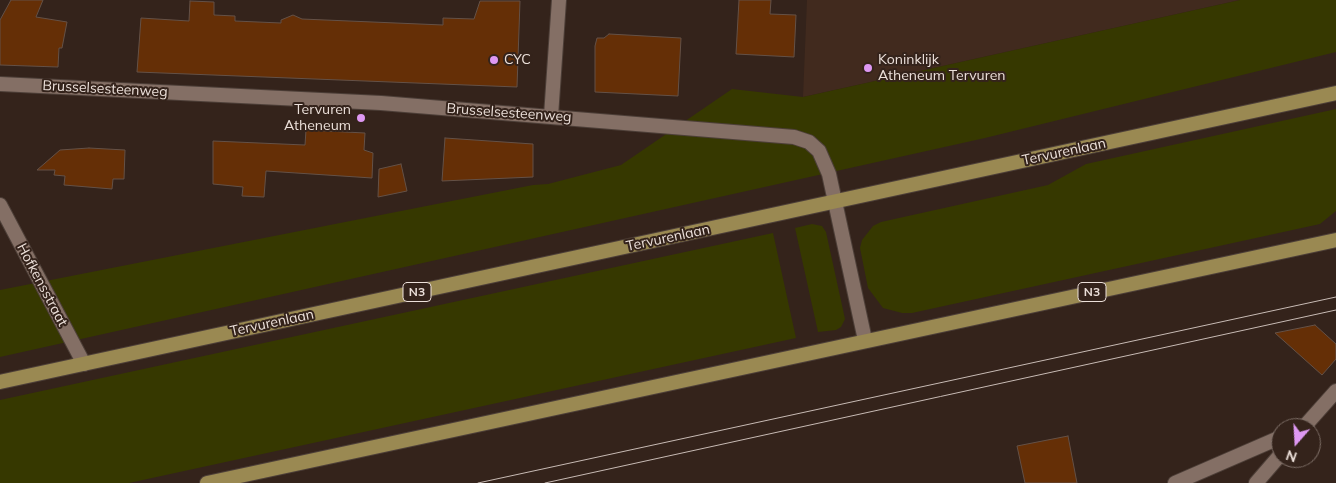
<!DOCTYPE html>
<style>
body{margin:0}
#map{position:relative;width:1336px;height:483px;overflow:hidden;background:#34231b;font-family:Mulish,sans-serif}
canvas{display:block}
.north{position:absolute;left:1271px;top:418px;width:50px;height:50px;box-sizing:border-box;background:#34231b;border:1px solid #7e6f67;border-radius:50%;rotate:199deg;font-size:14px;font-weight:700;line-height:20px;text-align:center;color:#ece0da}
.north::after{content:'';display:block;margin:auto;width:18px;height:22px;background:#de98f2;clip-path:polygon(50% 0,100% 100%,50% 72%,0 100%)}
</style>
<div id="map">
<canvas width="1336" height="483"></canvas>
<div class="north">N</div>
</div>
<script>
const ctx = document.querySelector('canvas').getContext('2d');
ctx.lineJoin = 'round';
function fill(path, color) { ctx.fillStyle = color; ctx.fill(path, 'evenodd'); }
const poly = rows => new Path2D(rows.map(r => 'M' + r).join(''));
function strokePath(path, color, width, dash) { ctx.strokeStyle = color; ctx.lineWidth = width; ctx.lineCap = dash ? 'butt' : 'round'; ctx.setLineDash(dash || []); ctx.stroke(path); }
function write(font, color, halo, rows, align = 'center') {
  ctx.font = font + ' Mulish,sans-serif'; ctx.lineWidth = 4; ctx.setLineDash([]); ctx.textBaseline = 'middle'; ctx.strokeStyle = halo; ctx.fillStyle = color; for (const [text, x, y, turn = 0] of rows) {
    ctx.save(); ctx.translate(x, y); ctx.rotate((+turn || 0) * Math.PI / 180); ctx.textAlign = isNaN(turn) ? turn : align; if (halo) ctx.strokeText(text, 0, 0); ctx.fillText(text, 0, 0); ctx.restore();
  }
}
fill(poly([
 [807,0,1240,0,803,97]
]), '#412a1e');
fill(poly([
 [1240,0,1336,0,1336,52,985,138,0,357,0,290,533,185,548,184,621,165,732,89,803,97],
 [1336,109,1336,211,1320,224,912,313,902,313,883,308,868,288,860,248,862,240,873,226,881,222,1048,185,1086,164],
 [812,224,822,226,826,232,845,319,841,327,836,330,818,332,795,228],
 [773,233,796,338,129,483,0,483,0,400]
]), '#363800');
const building = poly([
 [11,0,43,0,36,17,67,22,62,48,59,48,58,67,0,65,0,20,11,0],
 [739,0,771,0,770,14,796,15,794,57,736,54,739,0],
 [190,1,214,2,214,15,235,16,235,21,281,23,281,20,293,15,302,19,443,25,443,18,474,19,480,1,520,1,517,87,137,72,141,18,189,21,190,1],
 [609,34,681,38,678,96,595,92,595,46,597,38,604,38,609,34],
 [306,130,365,133,364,150,373,153,372,178,266,171,264,197,242,196,243,187,213,184,213,141,305,145,306,130],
 [445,138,533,144,533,177,442,181,445,138],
 [89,148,125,150,124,179,113,179,112,189,64,185,65,176,54,175,55,170,37,170,60,150,89,148],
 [401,164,407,191,378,197,379,169,401,164],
 [1315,325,1336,344,1336,359,1322,375,1275,333,1315,325],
 [1068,436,1077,483,1025,483,1017,446,1068,436]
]);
fill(building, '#652f06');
strokePath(building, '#645147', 1);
const minor = poly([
 [551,116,559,0],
 [0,205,84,364],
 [1303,428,1336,391],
 [1175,483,1281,437],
 [1256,483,1281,454]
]);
const tertiary = poly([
 [0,84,381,103,794,137,809,142,819,151,829,174,865,340]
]);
const primary = poly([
 [0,382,1336,93],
 [207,483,1336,240]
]);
strokePath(minor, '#4d3f38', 16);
strokePath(tertiary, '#4d3f38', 16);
strokePath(primary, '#4d3f38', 16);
strokePath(minor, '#846f65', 14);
strokePath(tertiary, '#846f65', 14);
strokePath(primary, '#9a8952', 14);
strokePath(poly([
 [478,483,1336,297],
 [545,483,1336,310]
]), '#c8bbb5', 1);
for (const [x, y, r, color] of [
 [494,60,5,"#de98f2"],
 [868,68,5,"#de98f2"],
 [361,118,5,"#de98f2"]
]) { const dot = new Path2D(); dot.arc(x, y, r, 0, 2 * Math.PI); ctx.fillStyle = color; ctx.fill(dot); strokePath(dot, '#34231b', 2); }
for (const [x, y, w] of [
 [417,292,28],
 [1092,292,28]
]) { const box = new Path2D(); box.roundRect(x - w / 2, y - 9.5, w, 19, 4); ctx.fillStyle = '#34231b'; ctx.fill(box); strokePath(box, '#ece0da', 1); }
write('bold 12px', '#ece0da', null, [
 ["N3",417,292],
 ["N3",1092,292]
]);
write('14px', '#ece0da', '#34231b', [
 ["CYC",504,60],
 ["Koninklijk",878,60],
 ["Atheneum Tervuren",878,76],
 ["Tervuren",351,110,"right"],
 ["Atheneum",351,126,"right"]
], 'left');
write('14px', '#ece0da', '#34231b', [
 ["Brusselsesteenweg",105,89,3],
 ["Brusselsesteenweg",509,113,4],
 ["Tervurenlaan",1064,152,-12],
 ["Tervurenlaan",668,238,-12],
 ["Hofkensstraat",42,285,62],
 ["Tervurenlaan",272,323,-12]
]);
</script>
